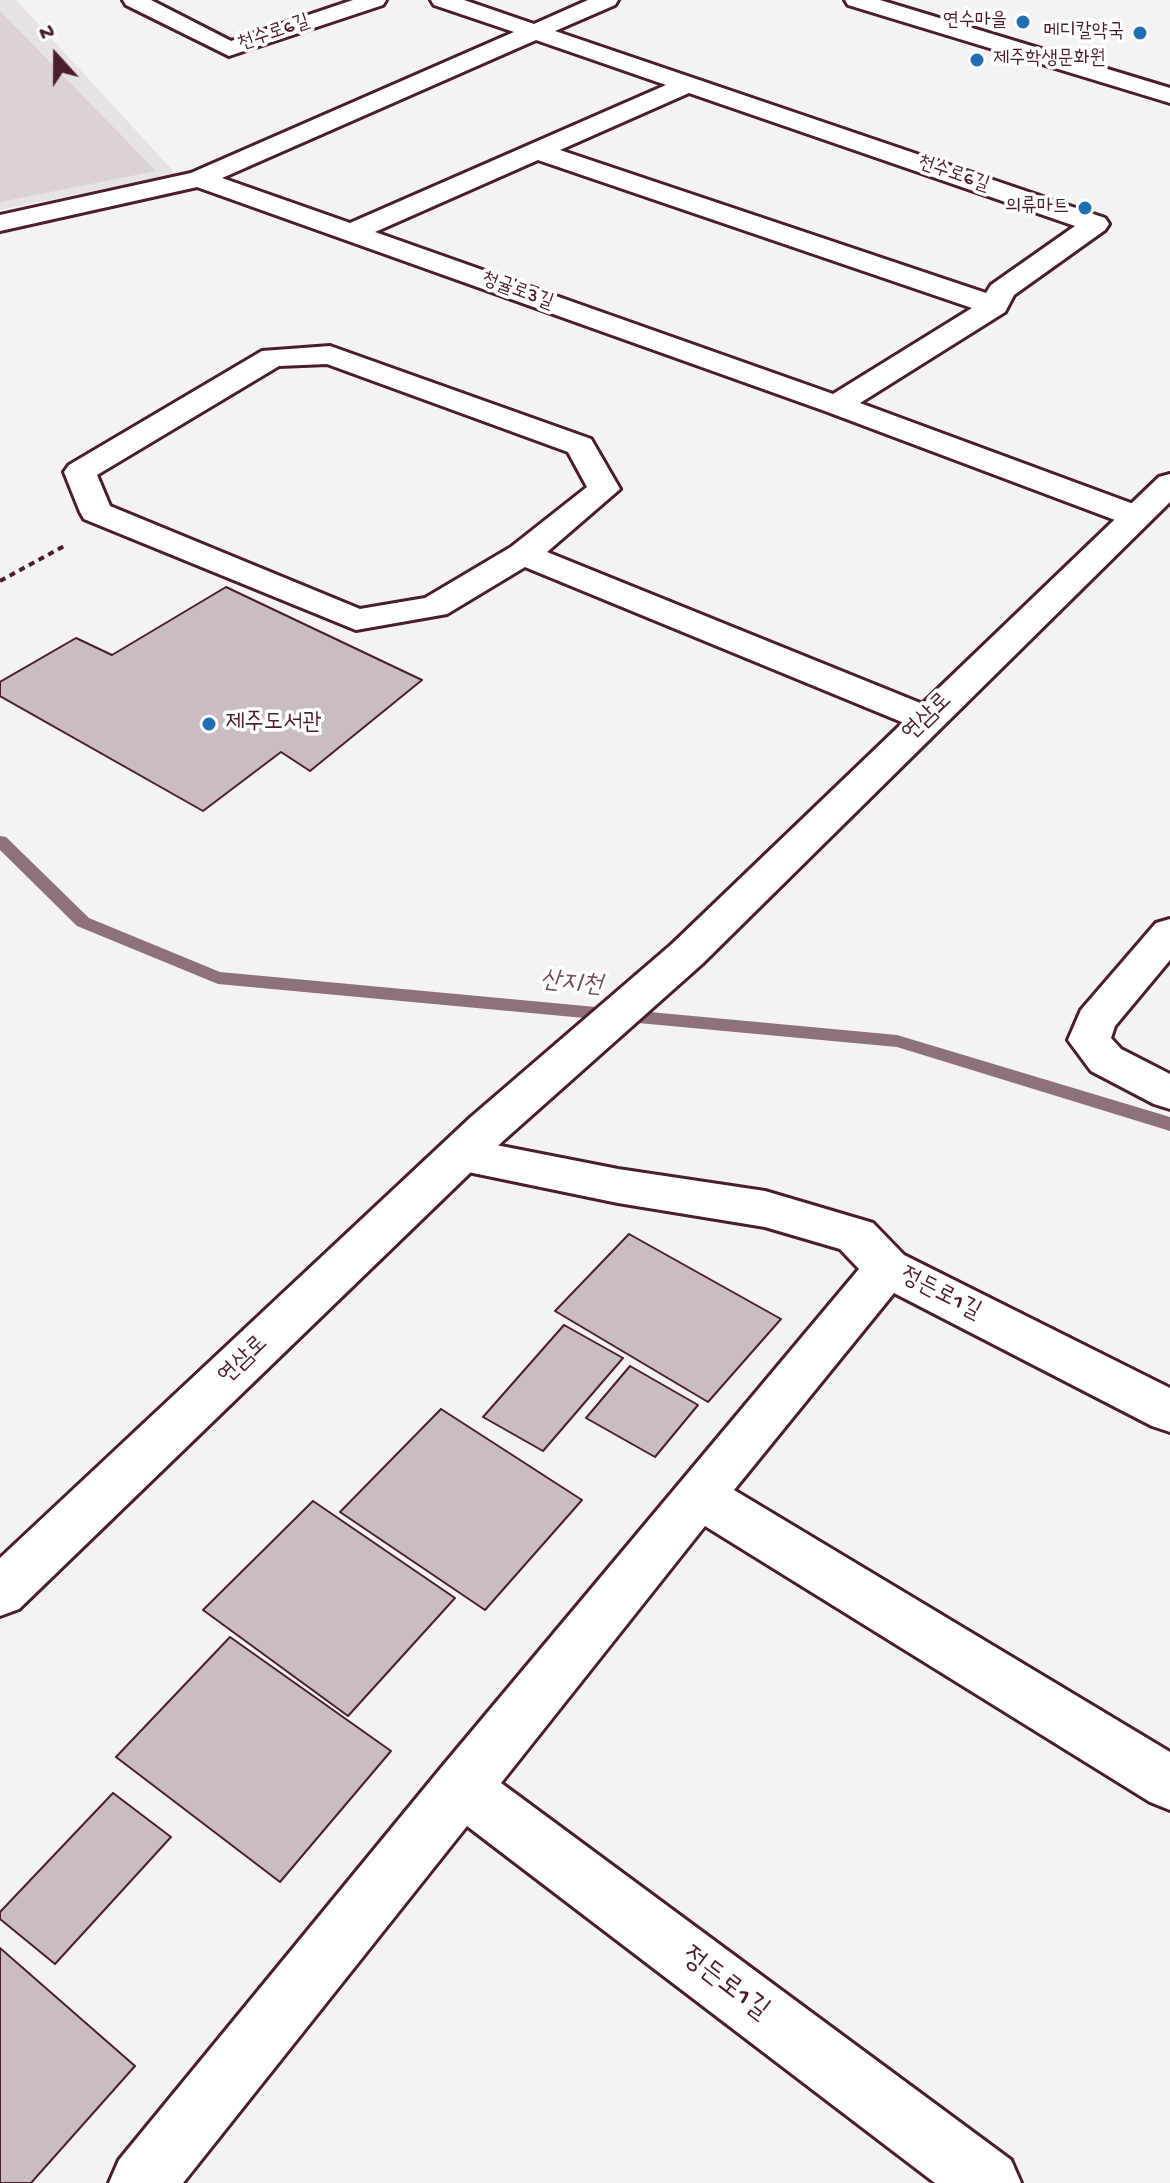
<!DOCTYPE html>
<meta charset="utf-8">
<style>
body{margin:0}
#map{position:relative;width:1170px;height:2183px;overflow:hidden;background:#f4f2f2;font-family:"Gochi Hand",sans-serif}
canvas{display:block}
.north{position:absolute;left:16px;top:16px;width:80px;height:80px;-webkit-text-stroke:6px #fff;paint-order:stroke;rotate:339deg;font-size:22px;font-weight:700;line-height:32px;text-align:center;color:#4a1f2b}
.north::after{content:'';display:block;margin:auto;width:28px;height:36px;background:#4a1f2b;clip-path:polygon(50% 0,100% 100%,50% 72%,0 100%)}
</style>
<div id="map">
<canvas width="1170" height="2183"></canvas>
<div class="north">N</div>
</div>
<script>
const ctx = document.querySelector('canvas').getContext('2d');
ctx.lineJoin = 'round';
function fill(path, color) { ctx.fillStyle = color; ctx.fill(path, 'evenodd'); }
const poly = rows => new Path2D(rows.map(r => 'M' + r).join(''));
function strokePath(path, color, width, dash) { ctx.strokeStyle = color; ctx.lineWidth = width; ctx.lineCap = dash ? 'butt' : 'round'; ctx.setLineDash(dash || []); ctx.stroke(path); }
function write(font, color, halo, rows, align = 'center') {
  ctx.font = font + ' "Gochi Hand","Poor Story",sans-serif'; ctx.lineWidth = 7; ctx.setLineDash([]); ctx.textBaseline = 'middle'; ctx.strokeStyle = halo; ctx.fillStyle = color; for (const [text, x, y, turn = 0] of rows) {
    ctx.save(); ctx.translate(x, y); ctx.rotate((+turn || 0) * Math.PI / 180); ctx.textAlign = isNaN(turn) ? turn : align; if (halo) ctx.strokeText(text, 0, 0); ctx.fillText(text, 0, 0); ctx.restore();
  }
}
fill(poly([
 [0,0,16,0,176,174,0,210]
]), '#e7e2e3');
fill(poly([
 [0,11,156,171,0,202]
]), '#dbd2d5');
fill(poly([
 [0,836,6,837,89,918,220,972,897,1035,1170,1117,1170,1131,897,1047,218,984,77,926,0,850,0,836]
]), '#8d727a');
const building = poly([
 [226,587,422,680,310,771,281,752,203,811,0,696,0,682,76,638,112,655,226,587],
 [629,1234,781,1319,708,1402,555,1311,629,1234],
 [564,1325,623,1358,543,1451,483,1417,564,1325],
 [630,1366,698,1405,655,1457,586,1418,630,1366],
 [441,1409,582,1500,485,1610,340,1512,441,1409],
 [313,1501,455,1598,348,1716,203,1610,313,1501],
 [230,1637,391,1751,280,1882,116,1757,230,1637],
 [113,1793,171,1837,55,1964,0,1919,0,1912,113,1793],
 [0,1948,135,2066,31,2183,0,2183,0,1948]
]);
fill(building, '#cabdc1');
strokePath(building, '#4a1f2b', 2);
const minor = poly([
 [123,0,151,0,231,41,353,0,386,0,383,5,229,56,126,5,123,0],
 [431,0,464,0,534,24,588,0,618,0,615,5,555,31,1105,218,1109,224,1105,230,1014,295,1005,312,860,403,1147,509,1151,516,1147,523,1135,526,1123,523,825,411,197,187,0,231,0,215,191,173,514,32,434,5,431,0],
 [536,40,666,85,350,223,222,178,536,40],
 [689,93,1075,226,991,285,986,293,560,150,689,93],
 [538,160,972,308,833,394,375,232,538,160],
 [330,346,591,439,620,489,547,552,940,711,945,719,940,727,927,730,914,727,525,567,447,614,356,630,84,519,80,512,64,472,69,465,262,351,330,346],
 [327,364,568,452,587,487,511,547,425,598,360,609,110,506,97,475,279,366,327,364],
 [1170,919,1170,960,1115,1026,1111,1038,1121,1049,1170,1074,1170,1109,1154,1104,1091,1071,1068,1040,1081,1010,1156,923,1170,919],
 [460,1138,618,1169,765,1191,873,1223,904,1255,1170,1388,1170,1432,1152,1426,894,1293,734,1490,1170,1752,1170,1810,1150,1802,705,1526,501,1783,1011,2160,1021,2183,935,2183,467,1826,183,2183,109,2183,119,2160,441,1768,859,1269,840,1249,765,1227,618,1203,444,1167,437,1155,444,1143,460,1138]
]);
const major = poly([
 [845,0,880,0,1170,88,1170,103,848,5,845,0],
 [1170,474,1170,502,702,964,503,1141,19,1609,0,1616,0,1558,471,1117,672,944,1159,477,1170,474]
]);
strokePath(minor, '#4a1f2b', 6);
strokePath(major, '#4a1f2b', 6);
strokePath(poly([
 [0,581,66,545]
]), '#4a1f2b', 4, [6, 5]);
fill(minor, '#fff');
fill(major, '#fff');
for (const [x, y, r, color] of [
 [1023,22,8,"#1f6fb2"],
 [1140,33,8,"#1f6fb2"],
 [977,60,8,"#1f6fb2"],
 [1085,208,8,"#1f6fb2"],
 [209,724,8,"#1f6fb2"]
]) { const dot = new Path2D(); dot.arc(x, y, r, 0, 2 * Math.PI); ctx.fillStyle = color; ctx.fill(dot); strokePath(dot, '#fff', 3); }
write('20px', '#4a1f2b', '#fff', [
 ["연수마을",1007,22],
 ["메디칼약국",1124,33],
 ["제주학생문화원",993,60,"left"],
 ["의류마트",1069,208]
], 'right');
write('20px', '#4a1f2b', '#fff', [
 ["천수로6길",274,34,-19],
 ["천수로6길",953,175,19],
 ["청귤로3길",517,292,20]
]);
write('24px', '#4a1f2b', '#fff', [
 ["연삼로",928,718,-44],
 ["정든로1길",940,1295,27],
 ["연삼로",244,1361,-44]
]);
write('24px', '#4a1f2b', '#fff', [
 ["제주도서관",225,724]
], 'left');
write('italic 26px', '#714f59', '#fff', [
 ["산지천",571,985,5]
]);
write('28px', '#4a1f2b', '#fff', [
 ["정든로1길",724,1985,37]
]);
</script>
